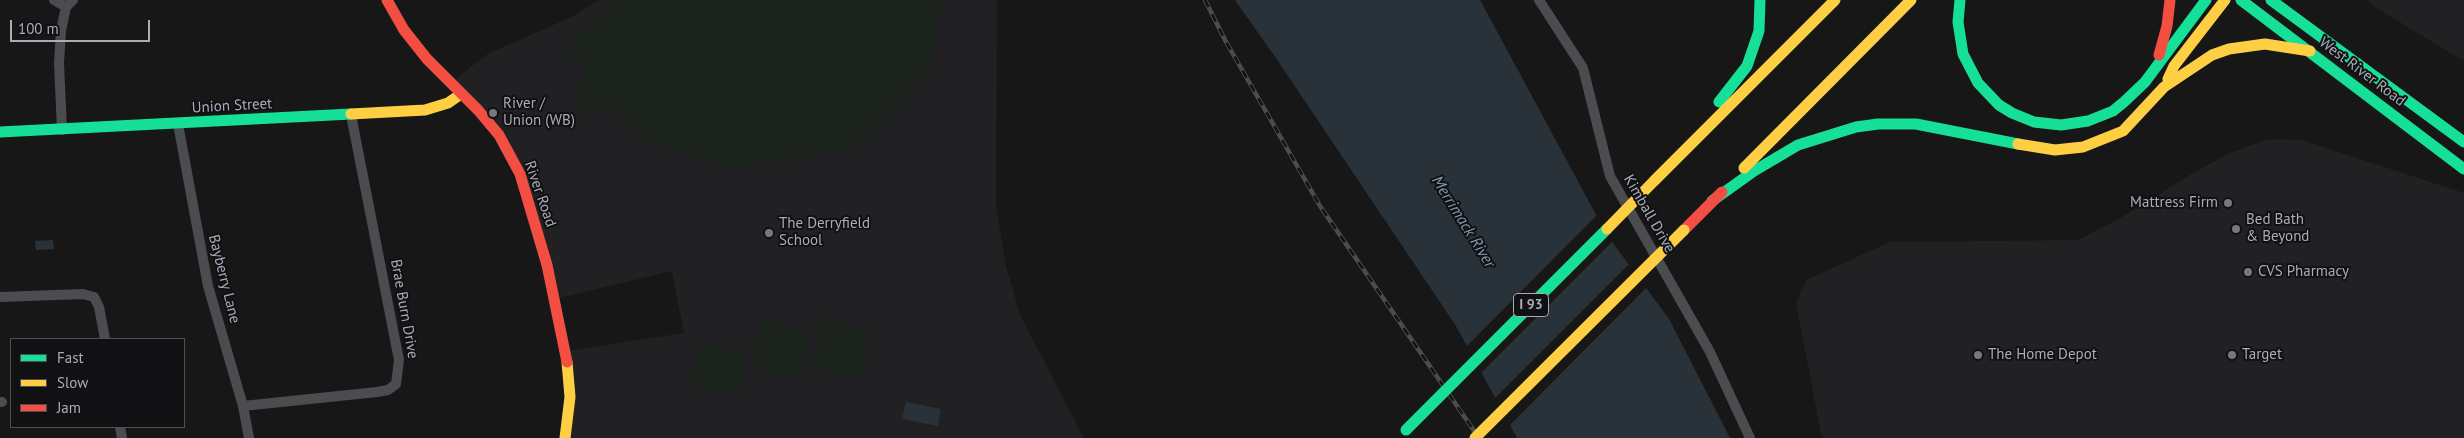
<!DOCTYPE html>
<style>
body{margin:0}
#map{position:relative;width:2464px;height:438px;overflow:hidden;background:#171717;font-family:"PT Sans",sans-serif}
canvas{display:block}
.legend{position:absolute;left:10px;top:338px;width:175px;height:90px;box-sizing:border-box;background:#111113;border:1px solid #4d4f55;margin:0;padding:6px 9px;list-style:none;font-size:15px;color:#a8adb8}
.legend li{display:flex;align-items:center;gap:10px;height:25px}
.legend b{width:25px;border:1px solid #4d4f55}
.scale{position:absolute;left:10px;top:20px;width:140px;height:22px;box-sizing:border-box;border:2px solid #a8adb8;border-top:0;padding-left:6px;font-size:15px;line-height:18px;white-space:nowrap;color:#a8adb8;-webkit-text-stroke:4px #111113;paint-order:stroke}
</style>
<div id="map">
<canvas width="2464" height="438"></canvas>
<ul class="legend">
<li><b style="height:6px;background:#16e098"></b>Fast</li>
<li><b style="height:6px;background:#ffcf43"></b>Slow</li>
<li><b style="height:6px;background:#f24e42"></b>Jam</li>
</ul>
<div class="scale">100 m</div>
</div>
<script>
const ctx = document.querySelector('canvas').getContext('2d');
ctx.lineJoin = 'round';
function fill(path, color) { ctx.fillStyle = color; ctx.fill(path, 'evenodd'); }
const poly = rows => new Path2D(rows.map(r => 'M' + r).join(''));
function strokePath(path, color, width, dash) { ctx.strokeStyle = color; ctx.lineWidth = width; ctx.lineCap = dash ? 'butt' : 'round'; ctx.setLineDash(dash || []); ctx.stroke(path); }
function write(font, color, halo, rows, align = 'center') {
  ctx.font = font + ' "PT Sans",sans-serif'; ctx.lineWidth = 4; ctx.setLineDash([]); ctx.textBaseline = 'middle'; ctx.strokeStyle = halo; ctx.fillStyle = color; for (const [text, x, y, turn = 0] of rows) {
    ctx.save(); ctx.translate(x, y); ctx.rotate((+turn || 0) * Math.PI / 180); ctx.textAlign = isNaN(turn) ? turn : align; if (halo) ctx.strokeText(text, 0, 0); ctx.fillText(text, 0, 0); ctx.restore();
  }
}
fill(poly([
 [598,0,997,0,996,204,1005,262,1020,315,1084,438,565,438,566,351,684,333,672,271,555,299,510,154,450,83,489,53,574,16],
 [2367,0,2464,0,2464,61,2378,9],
 [2282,139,2302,140,2464,193,2464,438,1822,438,1796,304,1806,280,1890,242,2078,240,2122,217,2198,170,2230,153,2265,140]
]), '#212123');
fill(poly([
 [622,0,941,0,930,74,858,149,732,169,651,142,609,110,596,109,585,117,577,104,583,63,563,60,567,47,576,33],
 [821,319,871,329,862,379,812,370],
 [760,321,810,331,801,379,751,369],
 [697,343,746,352,738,395,689,387]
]), '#1d241e');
fill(poly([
 [1235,0,1480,0,1607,235,1669,319,1730,438,1517,438,1456,326,1278,61],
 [53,240,54,249,36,250,35,241],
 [906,402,941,409,938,426,902,419]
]), '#2a3239');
fill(poly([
 [1599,213,1614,240,1479,375,1465,348],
 [1631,262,1648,286,1508,427,1493,400]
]), '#171717');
strokePath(poly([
 [54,0,66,7],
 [1539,0,1583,68,1610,176,1710,352,1750,438],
 [178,124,208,286,243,406,249,438],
 [62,130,59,63,61,31,66,7,73,0],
 [0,297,83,294,94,297,99,307,105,339],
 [0,402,2,402],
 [243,406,377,392,388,390,396,384,399,360,351,115],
 [120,427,122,438]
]), '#4b4c50', 10);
strokePath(poly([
 [1960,0,1958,22,1963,54,1978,83,1999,105,2012,113,2034,122,2061,125,2088,121,2113,111,2124,102,2145,82,2206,0],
 [2241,0,2464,169],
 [2271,0,2464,142],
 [1719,102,1747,66,1759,31,1760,0],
 [0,132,351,114],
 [1712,201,1754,171,1798,145,1856,127,1878,124,1916,124,2018,144]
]), '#16e098', 11);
strokePath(poly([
 [2168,79,2174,66,2225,0],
 [351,114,425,110,448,103,461,94],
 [2018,144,2055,150,2083,147,2123,131,2164,87,2212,55,2229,49,2265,44,2310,51],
 [1744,168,1911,0],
 [1655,180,1835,0],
 [565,438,570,397,567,362]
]), '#ffcf43', 11);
strokePath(poly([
 [387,0,404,30,427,59,478,110,499,135,520,174,547,265,567,362],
 [2159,55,2167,26,2170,0],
 [1684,230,1722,192]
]), '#f24e42', 11);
const rail = poly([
 [1205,0,1225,40,1320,206,1479,438]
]);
strokePath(rail, '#4b4c4f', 4.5);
strokePath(rail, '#111113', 2.5, [8]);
strokePath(poly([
 [1406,430,1607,229]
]), '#16e098', 11);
strokePath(poly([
 [1607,229,1655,180],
 [1475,438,1684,230]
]), '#ffcf43', 11);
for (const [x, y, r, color] of [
 [493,113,5,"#757880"],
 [2228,203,5,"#757880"],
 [2236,229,5,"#757880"],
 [769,233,5,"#757880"],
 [2248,272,5,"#757880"],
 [1978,355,5,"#757880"],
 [2232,355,5,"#757880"]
]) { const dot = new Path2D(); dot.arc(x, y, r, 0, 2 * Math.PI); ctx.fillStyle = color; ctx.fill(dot); strokePath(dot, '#111113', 2); }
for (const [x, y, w] of [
 [1531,305,35]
]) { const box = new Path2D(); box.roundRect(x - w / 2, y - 11.5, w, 23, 4); ctx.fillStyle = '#111113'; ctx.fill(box); strokePath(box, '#a8adb8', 1); }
write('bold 14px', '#a8adb8', null, [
 ["I 93",1531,305]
]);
write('15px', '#a8adb8', '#111113', [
 ["West River Road",2362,72,37],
 ["Union Street",232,106,-3],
 ["River Road",540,194,71],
 ["Kimball Drive",1649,214,60],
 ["Bayberry Lane",224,279,76],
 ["Brae Burn Drive",404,309,80]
]);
write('15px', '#a8adb8', '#111113', [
 ["River /",503,104],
 ["Union (WB)",503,121],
 ["Mattress Firm",2218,203,"right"],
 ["Bed Bath",2246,220],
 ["& Beyond",2246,237],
 ["The Derryfield",779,224],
 ["School",779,241],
 ["CVS Pharmacy",2258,272],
 ["The Home Depot",1988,355],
 ["Target",2242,355]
], 'left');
write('italic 16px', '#7f9bb3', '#111113', [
 ["Merrimack River",1463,222,58]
]);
</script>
